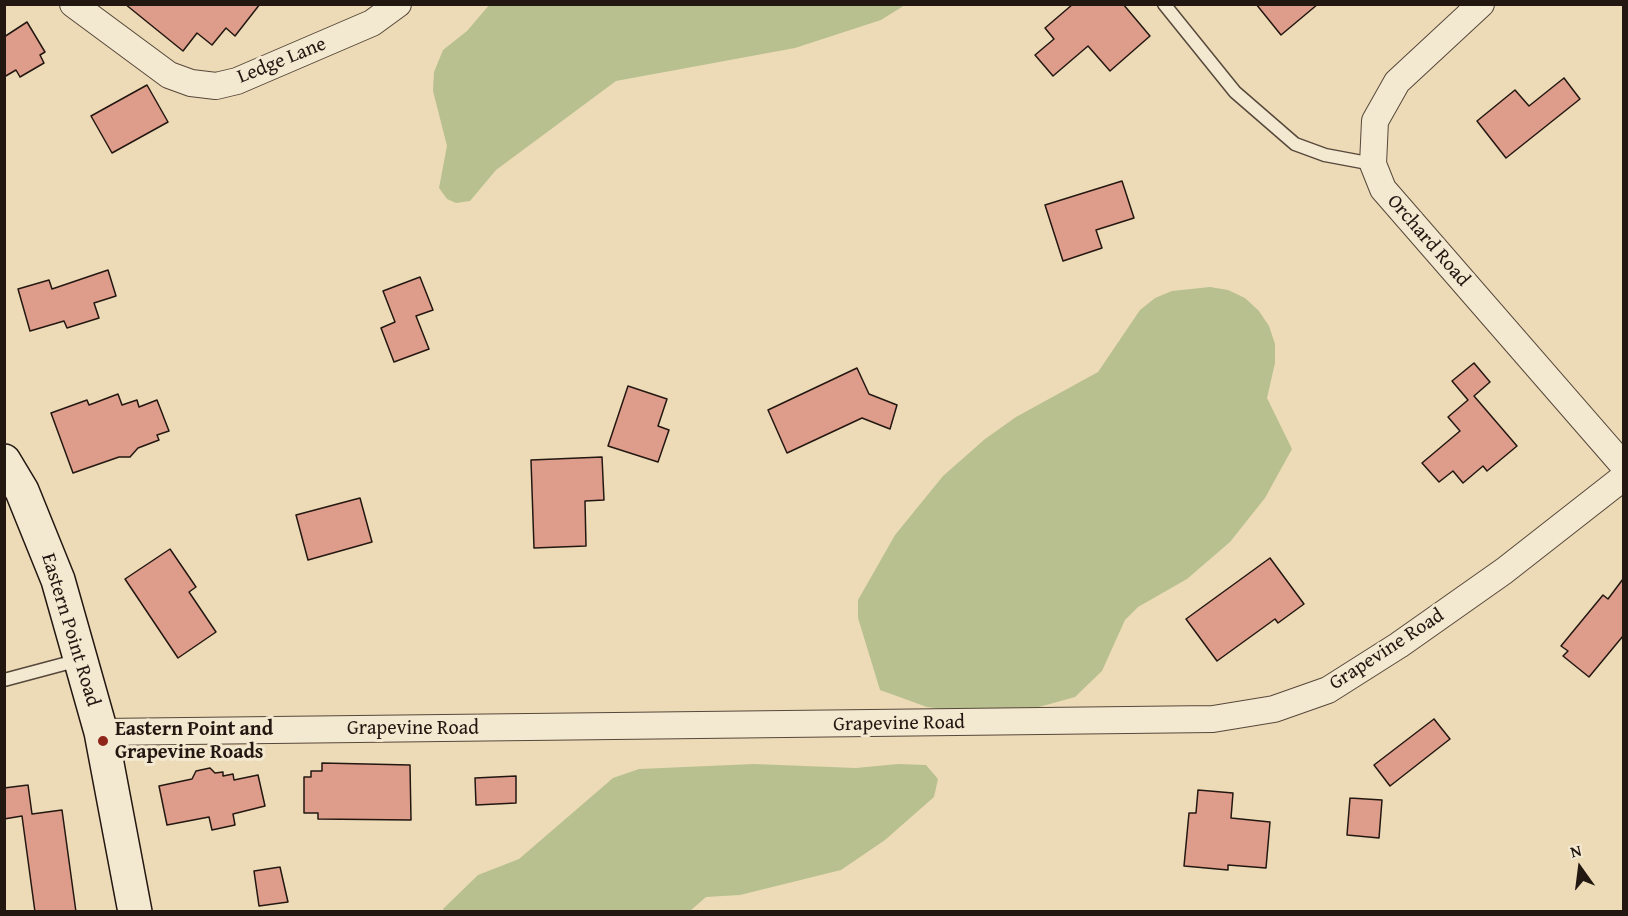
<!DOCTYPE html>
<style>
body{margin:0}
#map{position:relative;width:1628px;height:916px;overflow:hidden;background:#eddbb7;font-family:"Gentium Book Plus",serif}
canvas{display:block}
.frame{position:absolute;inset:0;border:6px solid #231711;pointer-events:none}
.north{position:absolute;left:1550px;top:838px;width:60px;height:60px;-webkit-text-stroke:4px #f3e8d0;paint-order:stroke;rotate:346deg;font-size:16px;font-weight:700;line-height:24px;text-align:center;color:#231711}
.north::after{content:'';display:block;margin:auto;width:21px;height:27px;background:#231711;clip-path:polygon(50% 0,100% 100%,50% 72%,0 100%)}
</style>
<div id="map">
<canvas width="1628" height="916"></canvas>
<div class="frame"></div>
<div class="north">N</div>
</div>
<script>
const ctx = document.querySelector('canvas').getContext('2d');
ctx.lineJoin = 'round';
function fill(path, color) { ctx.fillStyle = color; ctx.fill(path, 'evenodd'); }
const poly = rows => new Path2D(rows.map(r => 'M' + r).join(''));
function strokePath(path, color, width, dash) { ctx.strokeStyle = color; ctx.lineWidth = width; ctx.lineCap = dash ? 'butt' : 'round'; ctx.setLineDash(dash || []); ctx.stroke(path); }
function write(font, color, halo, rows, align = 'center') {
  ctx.font = font + ' "Gentium Book Plus",serif'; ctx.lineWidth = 6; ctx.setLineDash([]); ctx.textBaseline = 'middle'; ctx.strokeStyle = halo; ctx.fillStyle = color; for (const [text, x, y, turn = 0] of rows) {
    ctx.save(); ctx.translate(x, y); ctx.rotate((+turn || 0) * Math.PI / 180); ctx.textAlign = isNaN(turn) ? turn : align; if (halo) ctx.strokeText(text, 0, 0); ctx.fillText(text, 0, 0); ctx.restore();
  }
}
fill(poly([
 [490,4,905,4,905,5,881,20,795,48,616,81,496,170,470,201,456,203,447,199,439,188,447,146,433,91,434,72,443,50,467,31],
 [1210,287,1228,290,1245,298,1259,311,1269,326,1275,344,1275,363,1267,398,1292,449,1265,498,1230,542,1187,579,1138,607,1125,620,1102,671,1075,697,1021,712,983,714,927,707,880,690,858,618,858,600,895,535,943,476,985,439,1016,417,1098,372,1140,310,1155,298,1172,291],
 [754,764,856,768,898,764,926,765,938,779,934,797,885,840,841,870,740,895,706,897,690,911,444,911,443,909,478,875,519,859,613,778,639,769]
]), '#b8c08f');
const building = poly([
 [125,4,260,4,235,36,226,28,212,45,197,33,183,51,125,4],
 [1073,4,1123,4,1150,36,1110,71,1088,46,1053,76,1035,55,1054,39,1045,28,1073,4],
 [1256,4,1318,4,1281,35,1256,4],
 [27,22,45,52,40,55,44,63,20,77,16,70,4,77,4,37,27,22],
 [1564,78,1580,99,1506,158,1477,121,1515,90,1529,106,1564,78],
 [147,85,168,122,112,153,91,116,147,85],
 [1122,181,1134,218,1096,230,1102,248,1063,261,1045,205,1122,181],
 [108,270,116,296,94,303,99,318,67,328,64,321,30,331,18,289,49,280,52,289,108,270],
 [420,277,433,310,416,316,429,349,394,362,381,328,395,322,383,291,420,277],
 [1474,363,1490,382,1474,396,1517,446,1487,471,1483,466,1463,483,1453,471,1439,482,1422,463,1460,431,1448,417,1468,400,1452,381,1474,363],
 [857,368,869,394,897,405,890,429,862,418,787,453,768,410,857,368],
 [628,386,667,399,658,426,669,430,658,462,608,446,628,386],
 [118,394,122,405,137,400,139,407,157,400,169,431,157,435,159,440,138,448,130,457,119,457,73,473,51,413,87,400,89,405,118,394],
 [602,457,604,500,585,501,586,546,534,548,531,460,602,457],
 [360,498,372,542,308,560,296,515,360,498],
 [170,549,196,587,189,592,216,632,178,658,125,579,170,549],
 [1270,558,1304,604,1278,623,1275,619,1217,661,1186,619,1270,558],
 [1623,579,1623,636,1589,677,1563,656,1568,651,1561,646,1603,595,1608,599,1623,579],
 [1434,719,1450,739,1390,786,1374,765,1434,719],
 [322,763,410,765,411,820,318,819,318,813,304,813,304,777,311,777,311,771,322,771,322,763],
 [210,768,215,773,223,772,223,776,233,774,234,780,258,775,265,806,233,814,235,825,212,830,209,817,167,825,159,786,192,779,196,771,210,768],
 [516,776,516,803,476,805,475,778,516,776],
 [28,785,32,814,62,810,76,912,35,912,22,816,4,819,4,788,28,785],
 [1198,790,1233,793,1231,818,1270,822,1266,868,1228,865,1228,870,1184,866,1189,813,1196,813,1198,790],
 [1350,798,1382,800,1379,838,1347,835,1350,798],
 [280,867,288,902,259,906,254,871,280,867]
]);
fill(building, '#de9d8a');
strokePath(building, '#231711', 1.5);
const lane = poly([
 [1164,4,1235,92,1295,144,1325,155,1373,164],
 [4,680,79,660]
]);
const street = poly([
 [73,4,169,75,191,83,216,86,237,81,372,23,398,4],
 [1481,4,1397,82,1375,121,1373,164,1383,189,1624,466],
 [101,732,1213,719,1274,709,1328,690,1399,645,1504,571,1624,477]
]);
const secondary = poly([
 [4,461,22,491,58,580,101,732,135,912]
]);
strokePath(lane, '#56483a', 15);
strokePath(street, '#56483a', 28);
strokePath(secondary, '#231711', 36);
strokePath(lane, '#f3e8d0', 12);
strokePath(street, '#f3e8d0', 26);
strokePath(secondary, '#f3e8d0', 33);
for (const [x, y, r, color] of [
 [103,741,6,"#8f2418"]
]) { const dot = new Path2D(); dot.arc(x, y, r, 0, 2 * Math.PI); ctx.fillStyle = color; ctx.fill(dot); strokePath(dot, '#f3e8d0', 2); }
write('20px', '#231711', '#f3e8d0', [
 ["Ledge Lane",282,61,-22],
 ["Orchard Road",1428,241,49],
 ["Eastern Point Road",70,630,73],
 ["Grapevine Road",1387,650,-33],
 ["Grapevine Road",899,724,-1],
 ["Grapevine Road",413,729]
]);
write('bold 20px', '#231711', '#f3e8d0', [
 ["Eastern Point and",115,730],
 ["Grapevine Roads",115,753]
], 'left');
</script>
